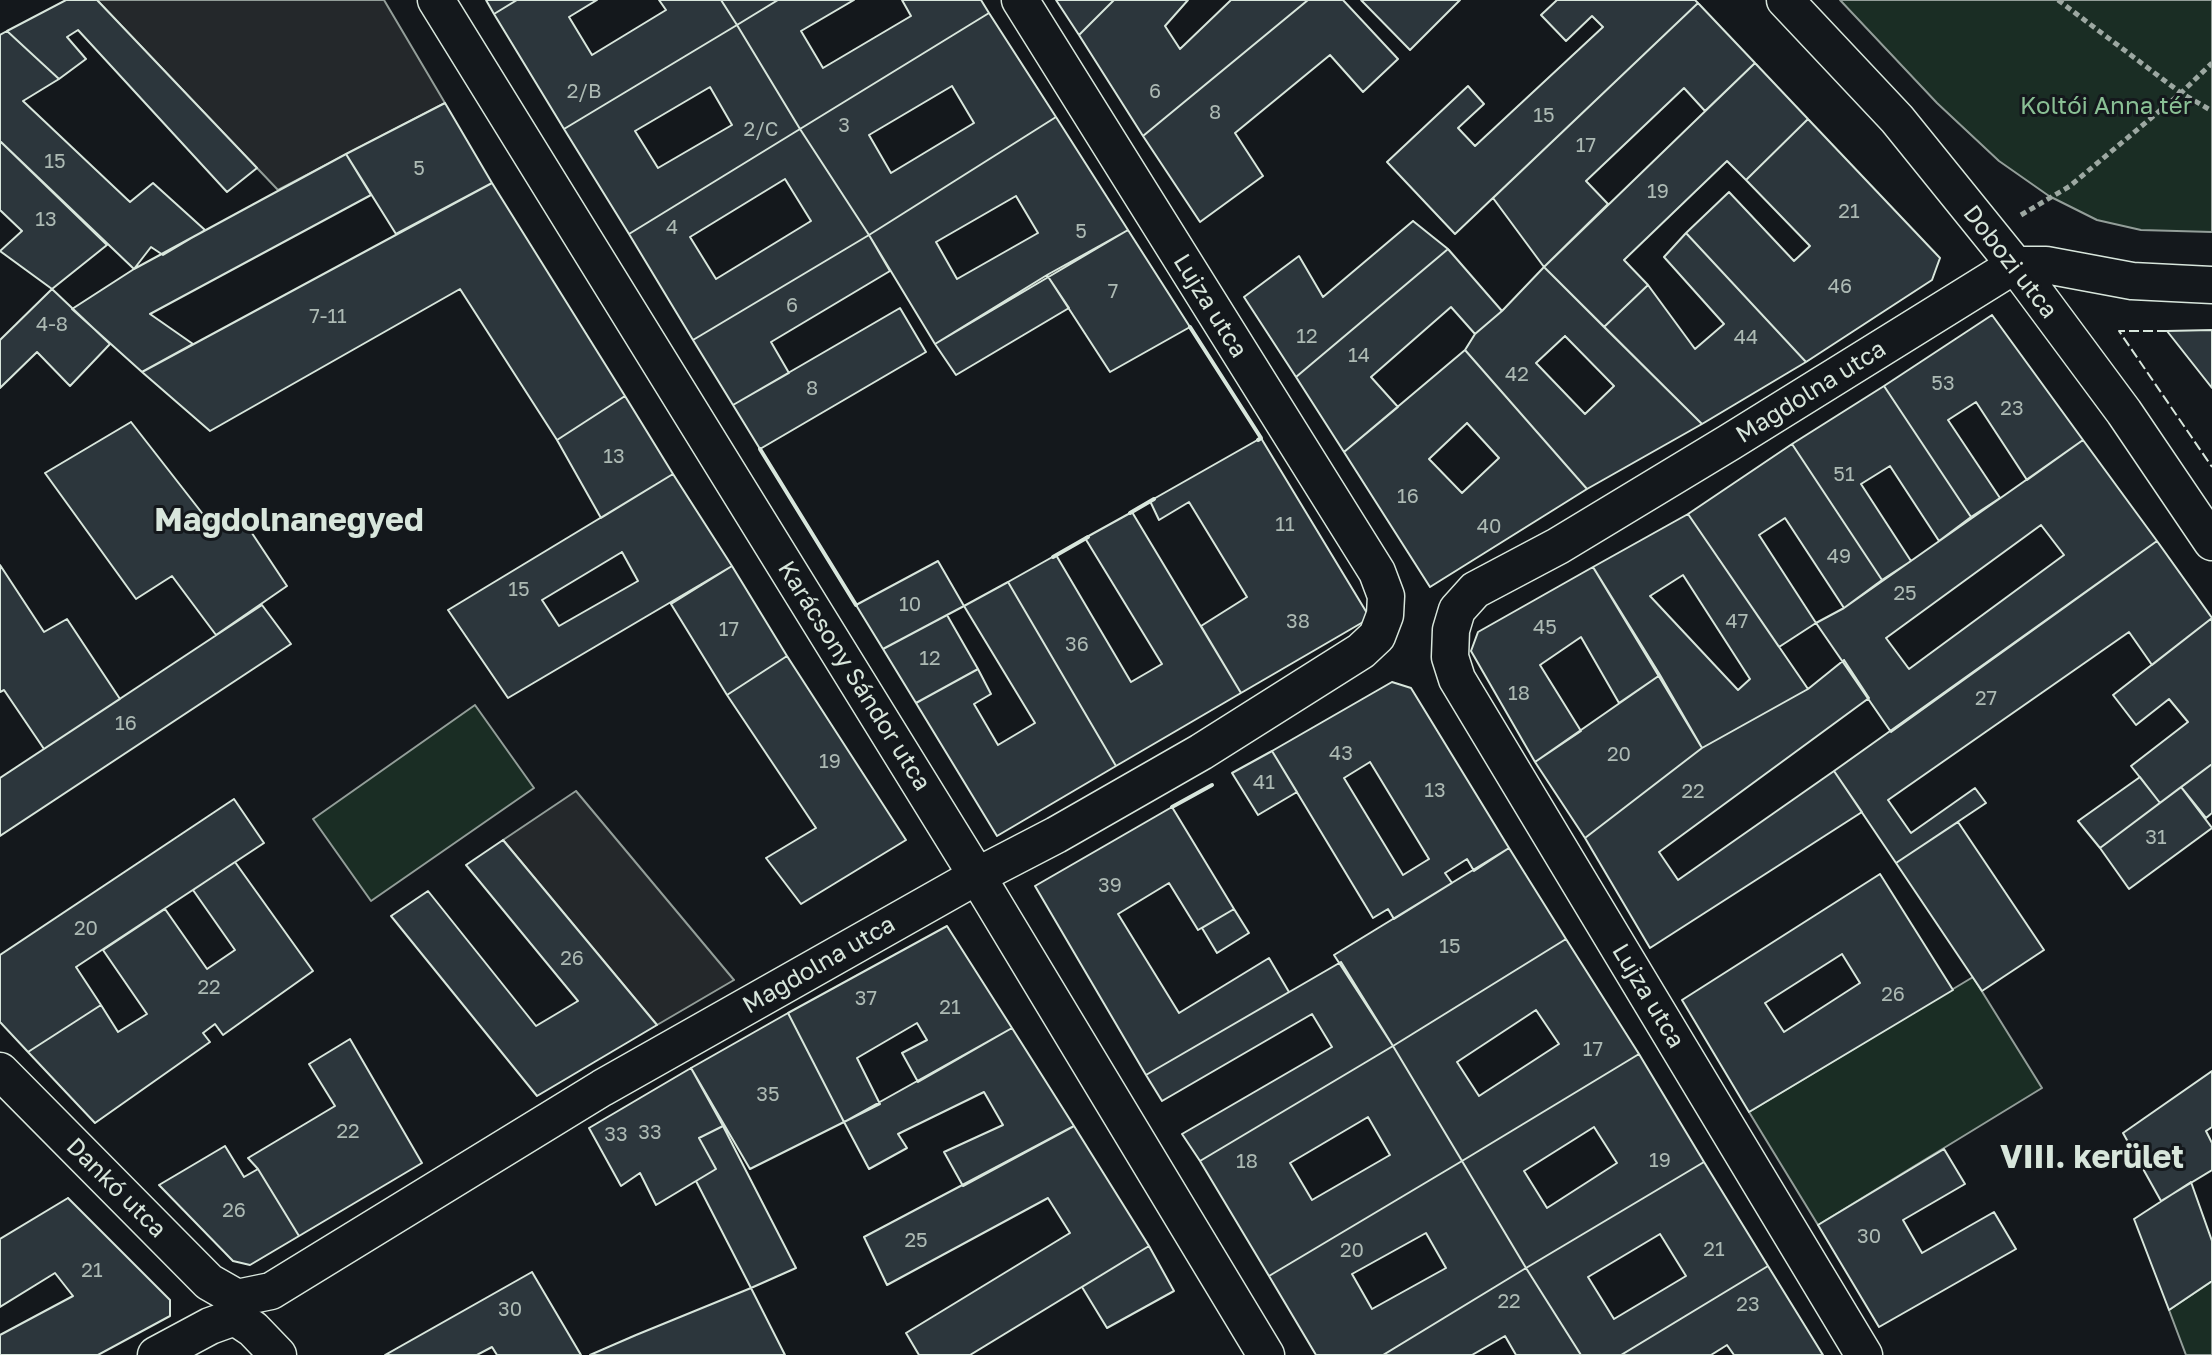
<!DOCTYPE html>
<meta charset="utf-8">
<style>
body{margin:0}
canvas{display:block;background:#14181c}
</style>
<canvas width="2212" height="1355"></canvas>
<script>
const ctx = document.querySelector('canvas').getContext('2d');
ctx.lineJoin = 'round';
function fill(path, color) { ctx.fillStyle = color; ctx.fill(path, 'evenodd'); }
const poly = rows => new Path2D(rows.map(r => 'M' + r).join(''));
function strokePath(path, color, width, dash) { ctx.strokeStyle = color; ctx.lineWidth = width; ctx.lineCap = dash ? 'butt' : 'round'; ctx.setLineDash(dash || []); ctx.stroke(path); }
function write(font, color, halo, rows, align = 'center') {
  ctx.font = font + ' "Golos Text",sans-serif'; ctx.lineWidth = 6; ctx.setLineDash([]); ctx.textBaseline = 'middle'; ctx.strokeStyle = halo; ctx.fillStyle = color; for (const [text, x, y, turn = 0] of rows) {
    ctx.save(); ctx.translate(x, y); ctx.rotate((+turn || 0) * Math.PI / 180); ctx.textAlign = isNaN(turn) ? turn : align; if (halo) ctx.strokeText(text, 0, 0); ctx.fillText(text, 0, 0); ctx.restore();
  }
}
const green = poly([
 [1840,0,2212,0,2212,232,2141,230,2097,220,2049,196,1999,161,1937,103,1840,0],
 [475,705,534,788,371,901,313,819,475,705],
 [1973,977,2042,1088,1818,1225,1749,1112,1973,977],
 [2212,1281,2212,1355,2186,1355,2169,1310,2212,1281]
]);
fill(green, '#1a2d24');
strokePath(green, '#939e99', 2);
const parking = poly([
 [97,0,384,0,445,103,278,190,97,0],
 [576,791,734,980,657,1025,503,840,576,791]
]);
fill(parking, '#24282b');
strokePath(parking, '#939e99', 2);
const building = poly([
 [66,0,97,0,257,168,227,192,78,30,67,37,86,59,59,79,7,31,66,0],
 [486,0,517,0,494,14,486,0],
 [517,0,597,0,569,17,592,55,666,10,659,0,721,0,737,25,564,129,494,14,517,0],
 [721,0,778,0,737,25,721,0],
 [778,0,854,0,801,31,823,68,911,16,902,0,981,0,989,13,800,129,737,25,778,0],
 [1056,0,1114,0,1079,35,1056,0],
 [1114,0,1188,0,1165,26,1180,49,1231,0,1308,0,1143,136,1079,35,1114,0],
 [1308,0,1343,0,1398,59,1363,92,1330,55,1235,133,1263,176,1200,222,1143,136,1308,0],
 [1361,0,1460,0,1410,50,1361,0],
 [1557,0,1695,0,1698,3,1455,234,1387,162,1468,86,1484,104,1458,128,1475,146,1603,27,1592,16,1566,41,1541,15,1557,0],
 [1698,3,1755,63,1705,111,1684,88,1586,181,1608,204,1544,267,1493,198,1698,3],
 [989,13,1056,117,869,235,800,129,989,13],
 [952,86,974,123,891,173,869,135,952,86],
 [737,25,800,129,629,234,564,129,737,25],
 [710,87,732,125,658,168,635,131,710,87],
 [7,31,59,79,23,101,130,202,153,183,205,230,163,255,151,247,134,269,0,141,0,35,7,31],
 [1755,63,1808,119,1746,180,1727,161,1624,260,1648,285,1604,327,1544,267,1755,63],
 [445,103,492,183,396,234,346,154,445,103],
 [1056,117,1128,230,935,344,869,235,1056,117],
 [1016,196,1038,233,957,279,936,242,1016,196],
 [1808,119,1940,258,1932,280,1806,362,1686,233,1729,192,1794,261,1810,246,1746,180,1808,119],
 [800,129,869,235,693,340,629,234,800,129],
 [785,179,811,221,716,279,690,237,785,179],
 [0,141,107,245,52,289,0,251,22,231,0,210,0,141],
 [346,154,371,195,150,314,193,344,142,372,72,309,134,269,346,154],
 [492,183,625,396,557,440,460,289,210,431,142,372,492,183],
 [1413,221,1448,249,1296,377,1244,297,1299,256,1323,297,1413,221],
 [1128,230,1190,327,1110,372,1047,275,1128,230],
 [1686,233,1806,362,1702,424,1604,327,1648,285,1695,349,1724,324,1664,257,1686,233],
 [869,235,890,271,771,342,789,373,733,405,693,340,869,235],
 [1448,249,1502,311,1475,334,1451,307,1371,377,1398,407,1344,452,1296,377,1448,249],
 [1544,267,1702,424,1587,489,1465,350,1475,334,1502,311,1544,267],
 [1565,336,1614,386,1585,414,1536,363,1565,336],
 [1047,275,1069,308,956,375,935,344,1047,275],
 [52,289,110,344,70,386,37,352,0,388,0,340,52,289],
 [900,308,926,352,760,449,733,405,900,308],
 [1992,315,2083,440,2027,480,1976,402,1948,420,2000,498,1971,517,1884,386,1992,315],
 [2212,330,2212,388,2167,331,2212,330],
 [1465,350,1587,489,1430,587,1344,452,1465,350],
 [1467,423,1499,458,1462,493,1429,459,1467,423],
 [1884,386,1971,517,1939,541,1890,466,1861,484,1911,561,1882,580,1792,444,1884,386],
 [625,396,673,474,601,518,557,440,625,396],
 [131,422,209,522,236,509,287,586,216,635,172,576,136,599,45,473,131,422],
 [1261,438,1370,618,1241,693,1201,626,1247,597,1189,502,1159,520,1150,501,1261,438],
 [2083,440,2157,541,1891,732,1816,623,1844,608,2083,440],
 [2041,525,2064,555,1909,669,1886,638,2041,525],
 [1792,444,1882,580,1844,608,1785,518,1759,535,1816,623,1779,647,1688,514,1792,444],
 [673,474,732,566,508,698,448,610,673,474],
 [622,552,638,581,559,626,542,600,622,552],
 [1132,512,1241,693,1116,766,1008,582,1056,555,1131,682,1162,664,1085,538,1132,512],
 [1688,514,1808,689,1702,748,1593,567,1688,514],
 [1683,575,1750,679,1738,690,1650,596,1683,575],
 [2157,541,2212,618,2152,665,2129,632,1888,800,1911,833,1975,788,1986,803,1896,863,1834,771,2157,541],
 [938,561,964,606,883,649,856,605,938,561],
 [0,565,44,632,67,619,120,699,44,749,4,690,0,692,0,565],
 [732,566,787,656,727,695,671,604,732,566],
 [1593,567,1660,675,1619,703,1581,637,1540,665,1581,731,1535,762,1471,651,1478,632,1593,567],
 [1008,582,1116,766,997,836,916,703,978,669,991,694,974,704,998,745,1035,723,964,606,1008,582],
 [262,605,291,644,0,836,0,778,262,605],
 [947,615,978,669,916,703,883,649,947,615],
 [2212,618,2212,764,2160,803,2131,766,2188,722,2169,699,2136,725,2113,695,2212,618],
 [787,656,906,840,801,904,766,858,816,828,727,695,787,656],
 [1844,660,1869,698,1659,852,1678,880,1834,771,1862,812,1650,948,1585,838,1702,748,1808,689,1844,660],
 [1660,675,1702,748,1585,838,1535,762,1660,675],
 [1392,682,1411,688,1509,848,1474,871,1467,859,1445,873,1452,883,1394,919,1388,909,1373,918,1272,751,1392,682],
 [1370,762,1429,859,1403,875,1344,778,1370,762],
 [1272,751,1297,792,1258,815,1232,773,1272,751],
 [2212,764,2212,813,2206,818,2181,787,2212,764],
 [2140,777,2160,803,2100,848,2078,821,2140,777],
 [2181,787,2212,828,2129,889,2100,848,2181,787],
 [234,799,264,843,76,967,101,1005,28,1052,0,1022,0,955,234,799],
 [1172,807,1234,909,1198,930,1169,883,1118,914,1179,1013,1269,958,1289,992,1146,1075,1035,886,1172,807],
 [1958,822,2044,950,1982,991,1896,863,1958,822],
 [503,840,657,1025,537,1096,391,916,428,891,536,1026,578,1001,466,865,503,840],
 [1509,848,1566,939,1393,1046,1334,955,1509,848],
 [235,862,313,971,223,1035,215,1024,203,1033,210,1042,95,1123,28,1052,101,1005,118,1032,147,1014,103,950,165,909,207,969,235,950,193,890,235,862],
 [1880,874,1953,990,1749,1112,1682,1000,1880,874],
 [1842,954,1860,983,1784,1032,1765,1003,1842,954],
 [1234,909,1249,933,1217,953,1202,928,1234,909],
 [947,926,1012,1028,918,1082,902,1053,927,1040,917,1023,857,1058,880,1104,844,1122,788,1013,947,926],
 [1566,939,1639,1054,1462,1161,1393,1046,1566,939],
 [1536,1010,1559,1044,1479,1096,1457,1062,1536,1010],
 [1341,962,1393,1046,1200,1161,1182,1134,1332,1047,1312,1014,1162,1101,1146,1075,1341,962],
 [788,1013,844,1122,750,1169,691,1068,788,1013],
 [1012,1028,1074,1126,963,1186,944,1152,1003,1125,984,1092,898,1134,907,1148,869,1169,844,1122,1012,1028],
 [350,1039,422,1163,299,1236,258,1169,248,1158,335,1106,309,1064,350,1039],
 [1393,1046,1462,1161,1269,1276,1200,1161,1393,1046],
 [1368,1117,1390,1155,1312,1200,1290,1163,1368,1117],
 [1639,1054,1704,1162,1526,1268,1462,1161,1639,1054],
 [1594,1127,1617,1163,1547,1208,1524,1171,1594,1127],
 [691,1068,723,1126,699,1138,716,1169,656,1205,640,1173,621,1186,589,1128,691,1068],
 [2212,1071,2212,1127,2206,1131,2212,1143,2212,1170,2161,1201,2123,1133,2212,1071],
 [723,1126,796,1268,751,1288,696,1181,716,1169,699,1138,723,1126],
 [1074,1126,1149,1246,970,1355,919,1355,906,1333,1070,1233,1048,1198,887,1285,864,1237,1074,1126],
 [225,1146,244,1177,258,1169,299,1236,250,1265,233,1261,159,1185,225,1146],
 [1944,1149,1965,1184,1903,1220,1922,1253,1994,1212,2016,1249,1879,1327,1818,1225,1944,1149],
 [1462,1161,1526,1268,1383,1355,1316,1355,1269,1276,1462,1161],
 [1426,1233,1446,1268,1372,1309,1352,1274,1426,1233],
 [1704,1162,1768,1266,1621,1355,1581,1355,1526,1268,1704,1162],
 [1660,1234,1686,1276,1614,1319,1588,1277,1660,1234],
 [2191,1182,2212,1241,2212,1281,2169,1310,2134,1219,2191,1182],
 [68,1198,170,1300,170,1316,98,1355,0,1355,0,1335,73,1296,55,1273,0,1307,0,1239,68,1198],
 [1149,1246,1174,1291,1107,1328,1082,1287,1149,1246],
 [1768,1266,1823,1355,1734,1355,1727,1345,1711,1355,1621,1355,1768,1266],
 [1526,1268,1581,1355,1516,1355,1505,1336,1472,1355,1383,1355,1526,1268],
 [532,1272,581,1355,497,1355,492,1347,477,1355,385,1355,532,1272],
 [751,1288,785,1355,590,1355,636,1335,751,1288]
]);
fill(building, '#2c363c');
strokePath(building, '#d8e6dc', 2);
const minor = poly([
 [436,0,977,876,1266,1355],
 [1785,0,1897,119,2015,265,2124,412,2212,542],
 [0,1071,209,1282,237,1298,271,1291,602,1088,977,876,1056,835,1201,752,1361,651,1377,636,1385,615,1386,596,1377,572,1020,0],
 [156,1355,210,1326,235,1317,253,1329,278,1355],
 [1864,1355,1457,679,1450,657,1451,630,1457,610,1475,590,1558,546,1730,442,2015,265,2046,265,2132,281,2212,285]
]);
strokePath(minor, '#d8e6dc', 39);
strokePath(poly([
 [2058,0,2181,93,2212,111],
 [2021,215,2070,186,2181,93,2212,63]
]), '#9da8a2', 5, [6, 4]);
strokePath(minor, '#14181c', 36);
strokePath(poly([
 [2167,331,2119,331,2212,467]
]), '#d8e6dc', 2, [10, 4]);
strokePath(poly([
 [1190,327,1261,438,1258,440],
 [760,449,856,605],
 [1130,513,1154,499],
 [1053,557,1088,537],
 [1172,807,1212,785]
]), '#d8e6dc', 4);
write('20px', '#adbab4', null, [
 ["2/B",584,92],
 ["6",1155,92],
 ["8",1215,113],
 ["15",1544,116],
 ["3",844,126],
 ["2/C",761,130],
 ["17",1586,146],
 ["15",55,162],
 ["5",419,169],
 ["19",1658,192],
 ["21",1849,212],
 ["13",46,220],
 ["4",672,228],
 ["5",1081,232],
 ["46",1840,287],
 ["7",1113,292],
 ["6",792,306],
 ["7-11",328,317],
 ["4-8",52,325],
 ["12",1307,337],
 ["44",1746,338],
 ["14",1359,356],
 ["42",1517,375],
 ["53",1943,384],
 ["8",812,389],
 ["23",2012,409],
 ["13",614,457],
 ["51",1844,475],
 ["16",1408,497],
 ["11",1285,525],
 ["40",1489,527],
 ["49",1839,557],
 ["15",519,590],
 ["25",1905,594],
 ["10",910,605],
 ["38",1298,622],
 ["47",1737,622],
 ["45",1545,628],
 ["17",729,630],
 ["36",1077,645],
 ["12",930,659],
 ["18",1519,694],
 ["27",1986,699],
 ["16",126,724],
 ["43",1341,754],
 ["20",1619,755],
 ["19",830,762],
 ["41",1264,783],
 ["13",1435,791],
 ["22",1693,792],
 ["31",2156,838],
 ["39",1110,886],
 ["20",86,929],
 ["15",1450,947],
 ["26",572,959],
 ["22",209,988],
 ["26",1893,995],
 ["37",866,999],
 ["21",950,1008],
 ["17",1593,1050],
 ["35",768,1095],
 ["22",348,1132],
 ["33",650,1133],
 ["33",616,1135],
 ["19",1660,1161],
 ["18",1247,1162],
 ["26",234,1211],
 ["30",1869,1237],
 ["25",916,1241],
 ["21",1714,1250],
 ["20",1352,1251],
 ["21",92,1271],
 ["22",1509,1302],
 ["23",1748,1305],
 ["30",510,1310]
]);
write('24px', '#8ac095', '#14181c', [
 ["Koltói Anna tér",2106,106]
]);
write('24px', '#d8e6dc', '#14181c', [
 ["Dobozi utca",2010,262,52],
 ["Lujza utca",1210,306,58],
 ["Magdolna utca",1811,392,-32],
 ["Karácsony Sándor utca",854,676,58],
 ["Magdolna utca",819,965,-30],
 ["Lujza utca",1648,996,59],
 ["Dankó utca",116,1188,45]
]);
write('bold 32px', '#d8e6dc', '#14181c', [
 ["Magdolnanegyed",289,521],
 ["VIII. kerület",2092,1158]
]);
</script>
